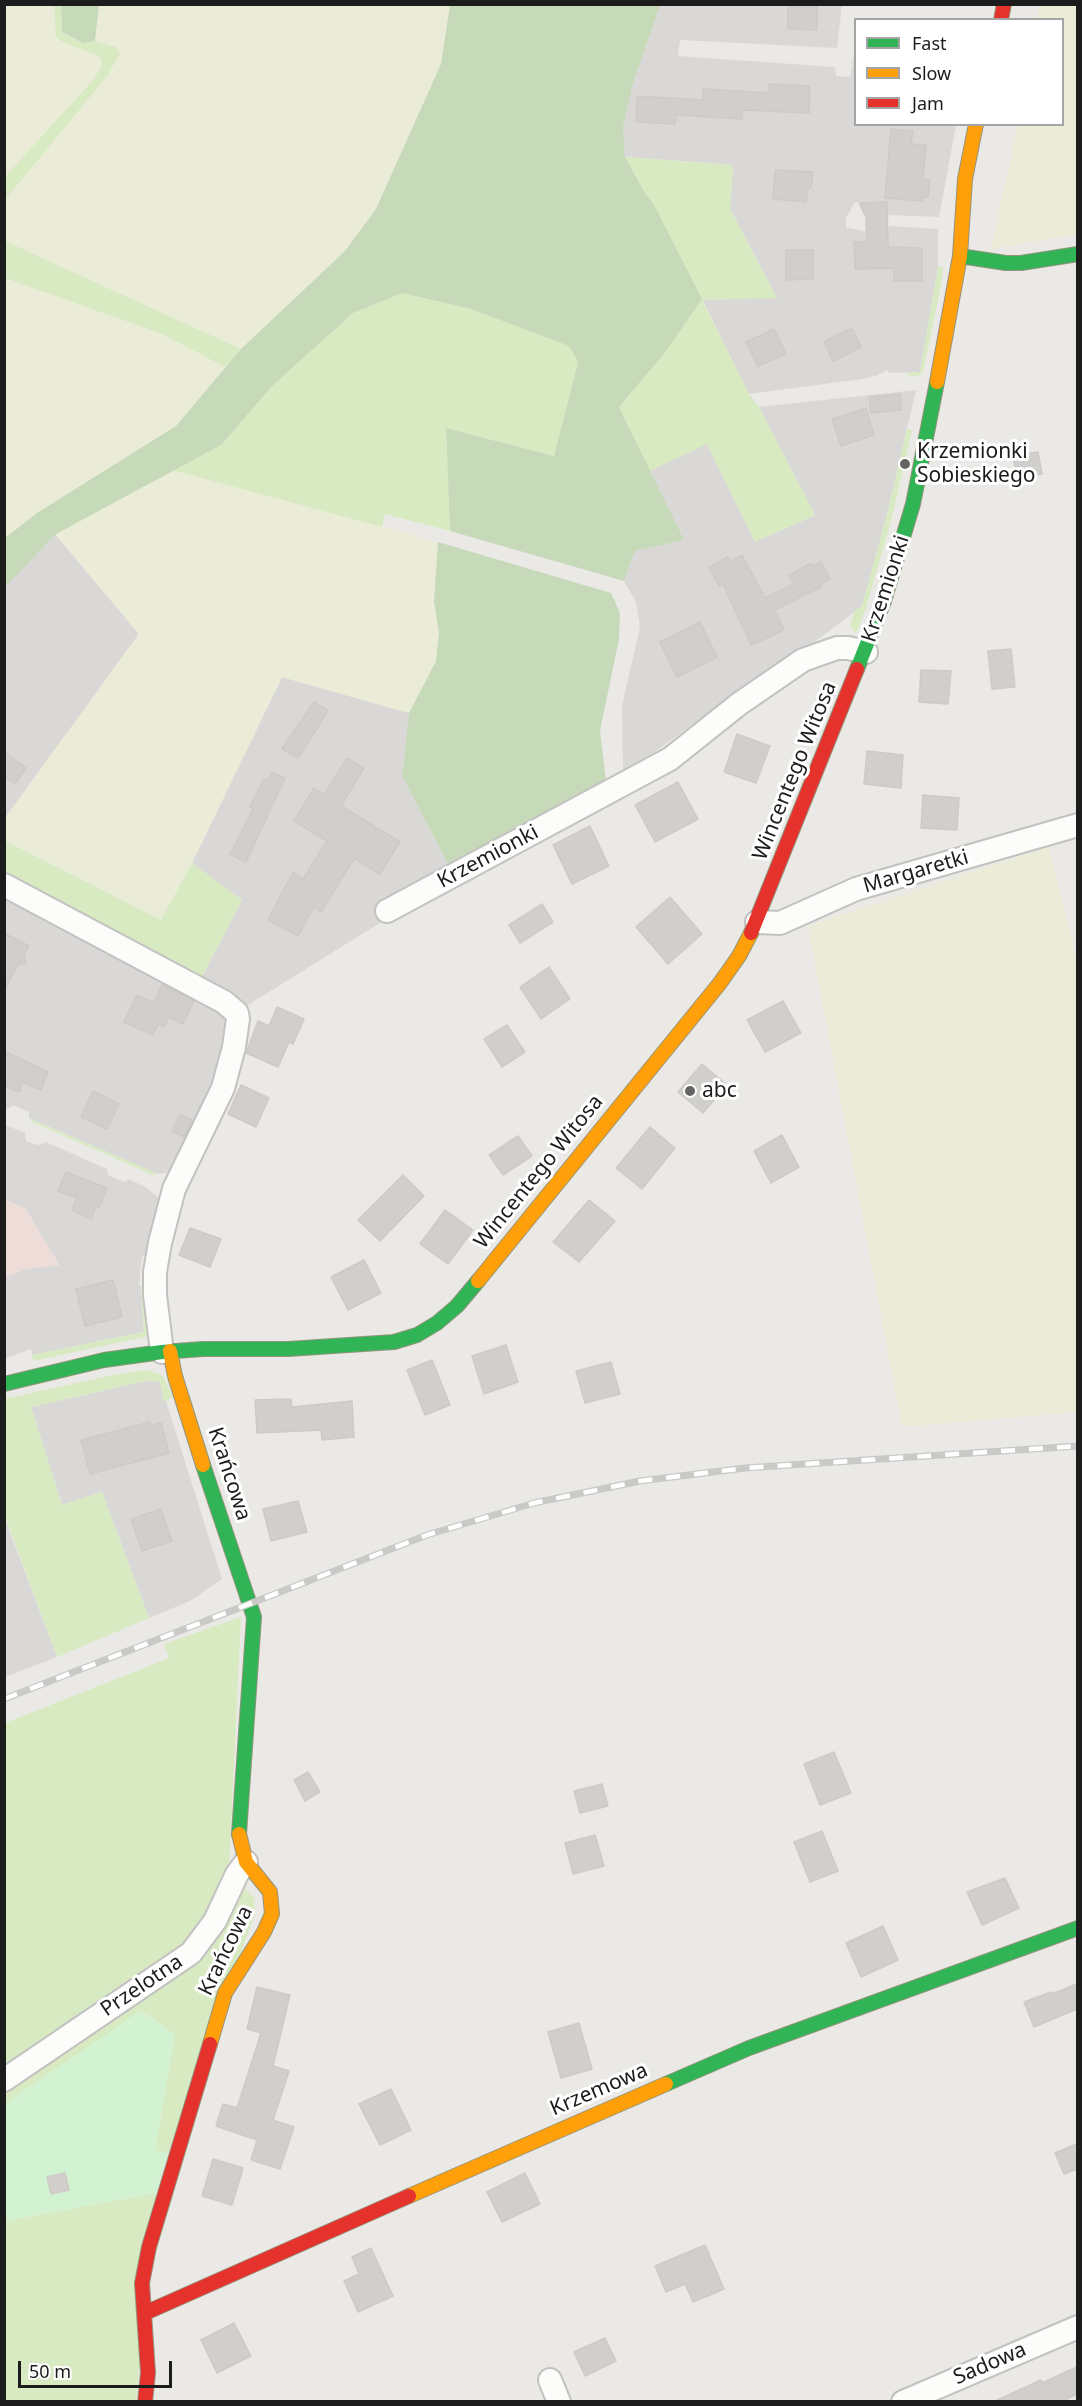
<!DOCTYPE html>
<meta charset="utf-8">
<style>
body{margin:0}
#map{position:relative;width:1082px;height:2406px;overflow:hidden;background:#ebe9e5;font-family:"Noto Sans",sans-serif}
canvas{display:block}
.frame{position:absolute;inset:0;border:6px solid #1c1c1c;pointer-events:none}
.legend{position:absolute;left:854px;top:18px;width:210px;height:108px;box-sizing:border-box;background:#fff;border:2px solid #a4a4a4;margin:0;padding:8px 10px;list-style:none;font-size:18px;color:#1c1c1c}
.legend li{display:flex;align-items:center;gap:12px;height:30px}
.legend b{width:30px;border:2px solid #a4a4a4}
.scale{position:absolute;left:18px;top:2361px;width:154px;height:27px;box-sizing:border-box;border:3px solid #1c1c1c;border-top:0;padding-left:8px;font-size:18px;line-height:21px;white-space:nowrap;color:#1c1c1c;-webkit-text-stroke:4px #fff;paint-order:stroke}
</style>
<div id="map">
<canvas width="1082" height="2406"></canvas>
<div class="frame"></div>
<ul class="legend">
<li><b style="height:8px;background:#30b455"></b>Fast</li>
<li><b style="height:8px;background:#ff9f0a"></b>Slow</li>
<li><b style="height:8px;background:#e5322d"></b>Jam</li>
</ul>
<div class="scale">50 m</div>
</div>
<script>
const ctx = document.querySelector('canvas').getContext('2d');
ctx.lineJoin = 'round';
function fill(path, color) { ctx.fillStyle = color; ctx.fill(path, 'evenodd'); }
const poly = rows => new Path2D(rows.map(r => 'M' + r).join(''));
function strokePath(path, color, width, dash) { ctx.strokeStyle = color; ctx.lineWidth = width; ctx.lineCap = dash ? 'butt' : 'round'; ctx.setLineDash(dash || []); ctx.stroke(path); }
function write(font, color, halo, rows, align = 'center') {
  ctx.font = font + ' "Noto Sans",sans-serif'; ctx.lineWidth = 6; ctx.setLineDash([]); ctx.textBaseline = 'middle'; ctx.strokeStyle = halo; ctx.fillStyle = color; for (const [text, x, y, turn = 0] of rows) {
    ctx.save(); ctx.translate(x, y); ctx.rotate((+turn || 0) * Math.PI / 180); ctx.textAlign = isNaN(turn) ? turn : align; if (halo) ctx.strokeText(text, 0, 0); ctx.fillText(text, 0, 0); ctx.restore();
  }
}
fill(poly([
 [660,5,842,5,837,48,680,40,678,56,835,67,836,76,850,77,855,47,856,124,956,125,939,217,863,214,858,202,855,202,846,218,846,228,866,231,887,229,890,226,938,229,938,267,920,372,889,373,887,370,876,376,862,379,749,394,702,299,777,298,730,209,733,165,625,157,623,127,632,87],
 [916,390,886,519,862,606,783,666,779,661,656,751,623,771,622,706,640,627,636,602,624,581,635,551,683,540,650,471,707,443,755,542,815,515,759,407],
 [55,534,139,634,5,818,5,587],
 [282,677,409,713,402,776,449,866,386,919,248,1005,199,982,242,900,192,863],
 [4,894,222,1015,226,1020,218,1074,172,1172,158,1174,29,1118,29,1112,13,1105,7,1109,5,1108],
 [5,1125,25,1133,26,1141,38,1145,46,1142,107,1169,108,1175,124,1182,129,1179,147,1188,162,1201,148,1255,142,1256,139,1284,141,1287,144,1332,32,1355,31,1349,5,1359,5,1277,26,1269,59,1265,25,1208,5,1200],
 [150,1380,160,1382,222,1579,190,1601,149,1618,102,1492,62,1505,31,1407],
 [4,1516,57,1657,5,1677,4,1677]
]), '#dad8d6');
fill(poly([
 [4,1200,25,1208,59,1265,26,1269,5,1277]
]), '#eedcd9');
fill(poly([
 [5,5,54,5,54,30,63,42,99,56,102,61,94,79,5,178],
 [99,5,450,5,441,64,376,209,345,251,241,349,5,241,5,200,108,75,119,54,116,47,95,41],
 [1040,5,1077,5,1077,234,991,249,1018,125,1062,124,1062,20,1037,19],
 [5,278,162,334,225,367,176,426,37,513,5,538],
 [172,470,438,542,434,602,439,633,436,661,409,713,282,677,192,863,162,920,5,840,5,818,139,634,55,534],
 [1049,847,1078,966,1077,1412,902,1427,808,926]
]), '#ebecd7');
fill(poly([
 [54,5,61,5,62,32,69,37,83,43,95,41,116,47,120,53,108,75,5,200,4,178,94,79,101,67,102,61,99,56,63,42,56,37],
 [625,157,733,165,730,209,777,298,702,300,749,394,759,407,815,515,755,542,707,444,650,471,619,407,663,355,653,203,645,193],
 [5,241,241,349,225,367,162,334,5,278],
 [938,267,943,267,942,280,923,373,914,377,904,373,920,372],
 [402,293,471,309,570,346,578,362,554,456,446,428,450,531,385,514,382,527,172,470,221,445,271,386,353,313],
 [907,429,912,430,891,521,866,608,856,634,850,625,854,612,862,606,886,519],
 [4,840,161,920,192,863,242,900,199,982,5,878],
 [29,1118,51,1128,158,1174,153,1175,32,1122],
 [141,1287,148,1288,151,1332,149,1336,33,1361,32,1355,144,1332],
 [148,1370,163,1376,173,1397,164,1402,160,1382,150,1380,31,1407,62,1505,102,1492,149,1618,57,1657,5,1516,4,1399,113,1375],
 [241,1617,229,1868,188,1951,5,2074,5,1723,169,1658,164,1644],
 [241,1885,254,1898,255,1914,168,2153,155,2150,175,2034,141,2011,5,2104,5,2088,188,1964],
 [156,2193,136,2401,5,2402,5,2221]
]), '#d8eac2');
fill(poly([
 [61,5,99,5,95,41,83,43,62,32],
 [450,5,660,5,632,87,623,127,625,157,645,193,653,203,702,299,663,355,619,407,684,540,635,551,624,581,450,531,446,428,554,456,578,362,569,346,471,309,402,293,353,313,272,386,221,445,56,534,5,587,5,538,37,513,176,426,241,349,345,251,376,209,441,64],
 [438,542,611,593,620,613,619,639,600,731,606,781,449,866,402,776,409,713,436,661,439,633,434,602]
]), '#c6dab9');
fill(poly([
 [140,2011,175,2034,155,2150,168,2153,156,2193,5,2221,5,2104]
]), '#d2f2d1');
const building = poly([
 [788,6,817,6,817,30,788,29,788,6],
 [769,84,810,86,809,113,743,110,742,119,676,115,675,124,636,122,637,96,703,100,703,89,769,93,769,84],
 [891,129,913,131,911,144,926,145,923,179,930,180,928,197,922,197,922,201,885,198,891,129],
 [775,170,813,172,811,188,808,188,806,202,773,199,775,170],
 [887,202,888,247,922,248,922,281,894,281,894,268,855,269,854,242,867,242,866,217,860,203,887,202],
 [786,250,813,250,813,279,786,280,786,250],
 [774,329,786,354,758,366,746,342,774,329],
 [852,329,861,347,833,361,824,342,838,334,852,329],
 [900,394,901,410,871,413,869,397,900,394],
 [866,408,874,435,841,446,832,419,866,408],
 [1038,452,1042,474,1017,479,1013,456,1038,452],
 [742,555,765,598,794,584,789,575,811,563,812,566,821,562,830,579,821,584,822,586,775,610,784,630,751,645,723,584,719,586,709,567,728,557,730,561,742,555],
 [700,622,717,657,677,677,660,642,700,622],
 [1011,649,1015,687,992,689,988,651,1011,649],
 [921,670,951,671,948,704,919,702,921,670],
 [314,702,328,711,298,758,282,749,314,702],
 [737,734,770,746,756,783,724,772,737,734],
 [867,751,903,755,901,788,864,784,867,751],
 [4,752,26,768,15,784,4,776,4,752],
 [347,758,364,768,341,806,400,842,380,874,354,858,321,912,314,907,298,936,268,920,293,872,303,879,327,841,294,821,314,788,324,795,347,758],
 [272,772,285,778,246,862,230,854,253,809,250,807,264,779,267,781,272,772],
 [678,782,698,819,655,842,635,805,678,782],
 [923,795,959,798,957,830,921,828,923,795],
 [590,826,609,866,572,884,553,845,590,826],
 [670,897,702,934,668,964,636,927,670,897],
 [542,904,553,922,520,943,509,925,542,904],
 [4,933,29,946,24,955,26,963,19,964,4,990,4,933],
 [549,967,570,999,541,1019,520,987,549,967],
 [162,985,194,1001,183,1024,169,1017,164,1027,158,1024,153,1035,124,1022,137,995,154,1003,162,985],
 [783,1001,801,1033,765,1052,747,1020,783,1001],
 [277,1007,304,1019,293,1044,289,1042,278,1067,246,1053,258,1021,269,1026,277,1007],
 [507,1025,525,1052,502,1067,484,1039,507,1025],
 [4,1051,48,1072,41,1090,23,1082,19,1092,4,1086,4,1051],
 [702,1064,727,1085,703,1113,678,1092,702,1064],
 [241,1085,269,1098,256,1127,228,1114,241,1085],
 [93,1091,119,1104,107,1129,81,1117,93,1091],
 [180,1115,192,1120,184,1137,172,1131,180,1115],
 [650,1127,675,1148,642,1189,616,1168,650,1127],
 [782,1135,799,1167,771,1183,754,1151,782,1135],
 [518,1136,532,1156,503,1175,489,1155,518,1136],
 [66,1172,107,1188,99,1207,96,1206,91,1219,72,1210,77,1198,58,1191,66,1172],
 [403,1175,424,1196,380,1241,358,1220,403,1175],
 [589,1200,615,1221,579,1262,553,1242,589,1200],
 [445,1210,473,1230,448,1264,420,1244,445,1210],
 [190,1228,221,1239,210,1267,179,1255,190,1228],
 [364,1260,381,1293,348,1310,331,1277,364,1260],
 [113,1280,122,1317,85,1326,76,1289,113,1280],
 [506,1345,518,1382,484,1394,472,1356,506,1345],
 [432,1360,450,1405,425,1415,407,1370,432,1360],
 [611,1362,620,1394,585,1403,576,1371,611,1362],
 [291,1399,292,1407,352,1401,354,1437,322,1440,321,1430,257,1433,255,1400,291,1399],
 [150,1422,151,1425,161,1423,169,1453,90,1474,81,1440,150,1422],
 [298,1501,307,1532,271,1541,263,1509,298,1501],
 [161,1509,172,1541,142,1551,131,1519,161,1509],
 [834,1752,851,1793,820,1805,804,1764,834,1752],
 [308,1772,320,1792,305,1801,294,1780,308,1772],
 [602,1784,608,1806,580,1813,574,1791,602,1784],
 [822,1831,838,1871,810,1882,794,1842,822,1831],
 [595,1835,604,1866,573,1874,565,1843,595,1835],
 [1005,1878,1019,1908,982,1925,967,1892,1005,1878],
 [883,1926,898,1960,861,1977,846,1943,883,1926],
 [1077,1984,1077,2009,1034,2027,1024,2002,1051,1992,1052,1994,1077,1984],
 [257,1987,290,1995,273,2066,289,2071,273,2120,294,2127,280,2169,251,2160,257,2140,216,2126,223,2104,237,2108,261,2033,247,2029,257,1987],
 [579,2023,592,2069,561,2078,548,2032,579,2023],
 [391,2089,411,2130,380,2145,359,2104,391,2089],
 [1077,2144,1077,2169,1064,2174,1055,2153,1077,2144],
 [213,2159,243,2168,232,2205,202,2196,213,2159],
 [65,2173,69,2190,51,2194,47,2177,65,2173],
 [525,2173,540,2204,502,2222,487,2192,525,2173],
 [705,2245,724,2289,693,2302,685,2284,666,2292,655,2266,705,2245],
 [371,2248,393,2296,358,2312,344,2281,359,2274,352,2257,371,2248],
 [234,2323,251,2356,217,2373,201,2340,234,2323],
 [605,2338,616,2361,585,2376,574,2352,605,2338],
 [1077,2367,1077,2394,1061,2402,993,2402,1041,2380,1042,2383,1077,2367]
]);
fill(building, '#d1cfcc');
strokePath(building, '#cecac6', 1.5);
const street = poly([
 [4,885,224,1002,237,1013,238,1019,234,1047,223,1088,174,1189,160,1243,155,1272,155,1295,162,1352],
 [387,911,670,759,739,704,803,660,837,648,848,648,866,652],
 [757,922,780,923,856,889,1078,825],
 [4,2080,191,1953,215,1921,237,1874,246,1862],
 [550,2380,559,2402],
 [903,2402,1078,2327]
]);
const fast = poly([
 [960,256,1006,263,1021,263,1078,254],
 [857,669,884,601,913,504,937,382],
 [4,1384,104,1360,162,1352,203,1349,288,1349,394,1342,417,1335,437,1323,457,1306,478,1281],
 [203,1465,254,1617,239,1834],
 [666,2084,749,2048,1078,1928]
]);
const slow = poly([
 [937,382,960,256,965,179,976,124],
 [478,1281,720,983,739,956,751,933],
 [170,1351,175,1376,203,1465],
 [210,2044,225,1993,264,1932,272,1914,270,1892,246,1862,239,1834],
 [409,2196,666,2084]
]);
const jam = poly([
 [1001,20,1004,4],
 [751,933,857,669],
 [145,2313,409,2196],
 [145,2402,148,2373,142,2283,149,2247,210,2044]
]);
strokePath(street, '#c3c2c1', 26);
strokePath(fast, '#93947d', 16);
strokePath(slow, '#93947d', 16);
strokePath(jam, '#93947d', 16);
strokePath(street, '#fcfcfb', 22);
strokePath(fast, '#30b455', 14);
strokePath(slow, '#ff9f0a', 14);
strokePath(jam, '#e5322d', 14);
const rail = poly([
 [4,1699,427,1535,534,1503,640,1481,745,1468,1078,1446]
]);
strokePath(rail, '#c9c9c8', 7);
strokePath(rail, '#fff', 4.5, [14]);
for (const [x, y, r, color] of [
 [905,464,6,"#646462"],
 [690,1091,6,"#646462"]
]) { const dot = new Path2D(); dot.arc(x, y, r, 0, 2 * Math.PI); ctx.fillStyle = color; ctx.fill(dot); strokePath(dot, '#fff', 2); }
write('21px', '#1c1c1c', '#fff', [
 ["Krzemionki",917,452],
 ["Sobieskiego",917,476],
 ["abc",702,1091]
], 'left');
write('21px', '#1c1c1c', '#fff', [
 ["Krzemionki",886,589,-72],
 ["Wincentego Witosa",795,771,-68],
 ["Krzemionki",488,857,-28],
 ["Margaretki",916,872,-16],
 ["Wincentego Witosa",539,1172,-51],
 ["Krańcowa",229,1474,72],
 ["Krańcowa",226,1951,-64],
 ["Przelotna",142,1986,-34],
 ["Krzemowa",599,2090,-23],
 ["Sadowa",990,2364,-23]
]);
</script>
